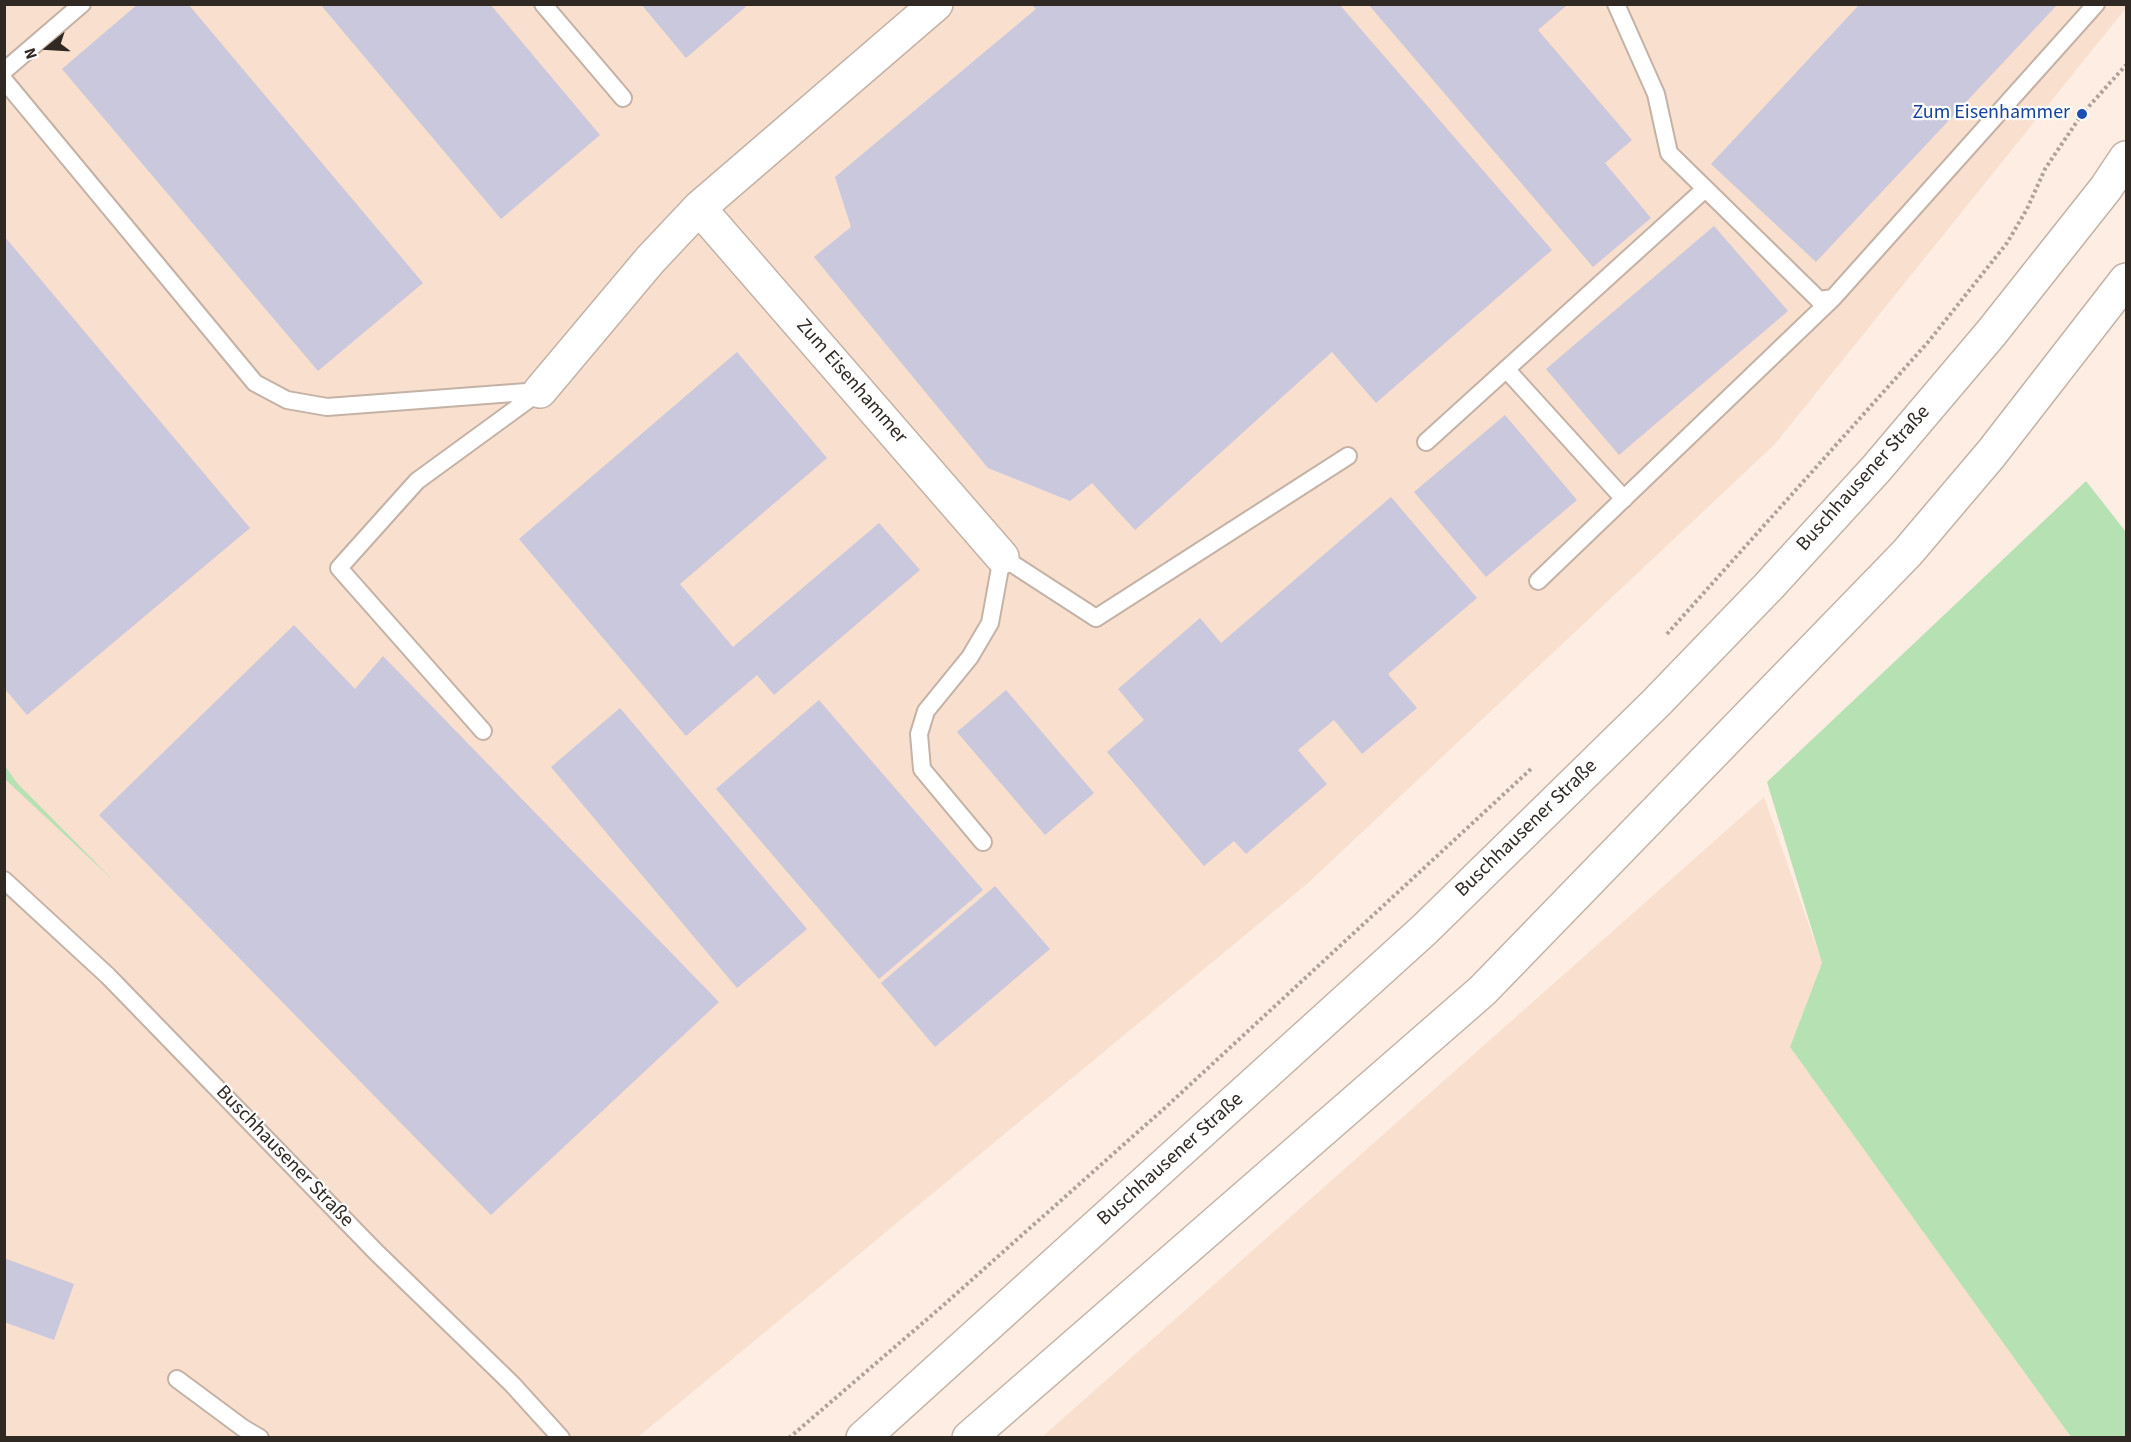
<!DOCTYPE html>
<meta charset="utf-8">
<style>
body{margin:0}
#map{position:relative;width:2131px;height:1442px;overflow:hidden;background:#fdede3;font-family:"Source Sans 3",sans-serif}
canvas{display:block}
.frame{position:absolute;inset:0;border:6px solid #2f2823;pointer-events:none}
.north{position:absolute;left:18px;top:18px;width:60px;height:60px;-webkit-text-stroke:4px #fff;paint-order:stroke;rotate:252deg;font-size:16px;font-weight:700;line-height:24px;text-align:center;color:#2f2823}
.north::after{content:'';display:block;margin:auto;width:21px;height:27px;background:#2f2823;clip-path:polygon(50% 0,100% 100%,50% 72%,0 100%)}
</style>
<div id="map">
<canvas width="2131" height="1442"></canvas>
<div class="frame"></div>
<div class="north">N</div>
</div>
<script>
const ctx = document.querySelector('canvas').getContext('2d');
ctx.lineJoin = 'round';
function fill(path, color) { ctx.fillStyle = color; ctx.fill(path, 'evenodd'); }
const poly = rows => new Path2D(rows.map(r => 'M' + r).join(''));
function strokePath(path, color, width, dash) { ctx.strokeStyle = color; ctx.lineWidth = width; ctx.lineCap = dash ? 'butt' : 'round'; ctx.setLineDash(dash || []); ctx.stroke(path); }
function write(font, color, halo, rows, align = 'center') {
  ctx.font = font + ' "Source Sans 3",sans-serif'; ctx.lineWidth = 4.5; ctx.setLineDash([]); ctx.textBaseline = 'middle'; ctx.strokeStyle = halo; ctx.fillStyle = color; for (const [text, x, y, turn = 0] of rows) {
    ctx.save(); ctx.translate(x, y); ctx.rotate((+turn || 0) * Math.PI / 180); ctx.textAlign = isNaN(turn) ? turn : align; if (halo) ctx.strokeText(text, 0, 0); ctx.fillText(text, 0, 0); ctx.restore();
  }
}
fill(poly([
 [5,5,2126,5,2126,8,1775,444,1308,883,638,1437,5,1438],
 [1764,797,1822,963,1790,1047,2071,1437,1041,1438]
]), '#f9dfce');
fill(poly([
 [2086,481,2126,532,2126,1438,2071,1437,1790,1047,1822,963,1767,782],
 [5,766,17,783,113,880,5,779]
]), '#b5e1b3');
fill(poly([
 [138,4,188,4,423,283,318,371,62,69],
 [320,4,490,4,600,135,501,219],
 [641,4,749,4,686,58],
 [1031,4,1339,4,1552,250,1376,403,1332,352,1135,530,1092,483,1070,501,988,468,814,257,851,227,835,177,1036,9],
 [1368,4,1564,4,1566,6,1538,30,1632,140,1605,163,1651,218,1593,267],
 [1857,4,2058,4,1816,262,1711,164,1858,6],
 [1714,226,1788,311,1619,455,1546,369],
 [4,236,250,528,27,715,4,688],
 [737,352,827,458,680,584,733,647,879,523,920,570,774,695,757,675,686,736,519,539],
 [1505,415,1577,500,1486,577,1414,492],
 [1391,497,1477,598,1388,674,1417,708,1362,754,1334,720,1298,750,1327,784,1246,854,1234,841,1204,866,1107,752,1144,720,1118,689,1200,618,1221,643],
 [294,625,355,689,383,656,719,1002,491,1215,99,815],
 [1006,690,1094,793,1045,835,957,732],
 [819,700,983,890,879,979,716,789],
 [620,708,807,929,737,988,551,767],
 [995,886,1050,949,935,1047,881,983],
 [4,1258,74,1284,54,1340,4,1322]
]), '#cac8dc');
const service = poly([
 [543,4,623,98],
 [1616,4,1656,94,1669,153,1819,300,1833,298,2096,4],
 [4,71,82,4],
 [4,80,255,383,287,400,327,407,540,391],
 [1506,369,1624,499],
 [1426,442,1705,189],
 [1538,581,1833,298],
 [483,731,339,568,417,481,539,392],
 [983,842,922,769,919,734,926,711,970,657,990,623,1002,557,1096,618,1348,456],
 [4,880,108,976,376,1252,512,1384,561,1438],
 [177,1379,243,1428,260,1438]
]);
const minor = poly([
 [936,4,699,208,1002,557],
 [540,391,650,260,699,208]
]);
const secondary = poly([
 [863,1438,1424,930,1656,703,1769,586,1876,469,1992,332,2106,188,2126,158],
 [969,1438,1482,991,1907,553,1991,454,2126,280]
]);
strokePath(service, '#c4b2a6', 20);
strokePath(minor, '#c4b2a6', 36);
strokePath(secondary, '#c4b2a6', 36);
strokePath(poly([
 [1667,634,1929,341,2007,243,2027,209,2045,169,2082,114,2126,65],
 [789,1438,939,1309,1167,1106,1532,768]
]), '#aea29a', 4, [3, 3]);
strokePath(service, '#fff', 16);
strokePath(minor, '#fff', 33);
strokePath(secondary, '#fff', 33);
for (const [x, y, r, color] of [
 [2082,114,6,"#1a4fb4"]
]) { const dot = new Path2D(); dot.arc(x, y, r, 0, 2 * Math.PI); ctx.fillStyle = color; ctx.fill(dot); strokePath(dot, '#fff', 2); }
write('20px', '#164399', '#fff', [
 ["Zum Eisenhammer",2070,114]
], 'right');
write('20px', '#2f2823', '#fff', [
 ["Zum Eisenhammer",851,382,49],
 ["Buschhausener Straße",1864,479,-48],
 ["Buschhausener Straße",1527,829,-44],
 ["Buschhausener Straße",284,1157,46],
 ["Buschhausener Straße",1171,1160,-42]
]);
</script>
